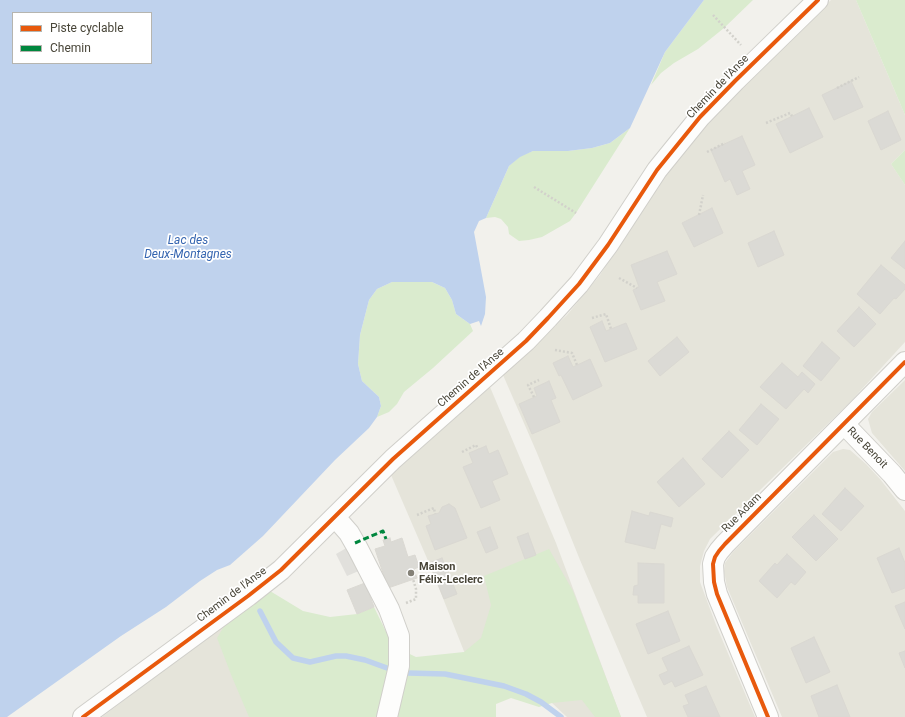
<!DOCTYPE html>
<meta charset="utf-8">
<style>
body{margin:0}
#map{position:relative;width:905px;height:717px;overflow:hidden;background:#f2f1ec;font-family:Roboto,sans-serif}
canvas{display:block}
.legend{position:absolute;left:12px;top:12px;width:140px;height:52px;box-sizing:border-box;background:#fff;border:1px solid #b6b5af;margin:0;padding:5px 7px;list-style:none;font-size:12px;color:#484538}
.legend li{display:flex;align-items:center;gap:8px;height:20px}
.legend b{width:20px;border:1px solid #b6b5af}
</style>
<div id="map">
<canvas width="905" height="717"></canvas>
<ul class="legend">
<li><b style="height:5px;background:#e8590c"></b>Piste cyclable</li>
<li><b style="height:5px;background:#00873e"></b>Chemin</li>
</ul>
</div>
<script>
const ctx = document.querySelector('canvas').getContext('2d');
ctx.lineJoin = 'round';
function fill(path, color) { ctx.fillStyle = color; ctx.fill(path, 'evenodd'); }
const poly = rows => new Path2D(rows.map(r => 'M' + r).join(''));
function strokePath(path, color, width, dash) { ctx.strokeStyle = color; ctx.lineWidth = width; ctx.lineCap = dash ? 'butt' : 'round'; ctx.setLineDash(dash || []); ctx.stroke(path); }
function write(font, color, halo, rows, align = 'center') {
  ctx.font = font + ' Roboto,sans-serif'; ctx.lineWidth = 3.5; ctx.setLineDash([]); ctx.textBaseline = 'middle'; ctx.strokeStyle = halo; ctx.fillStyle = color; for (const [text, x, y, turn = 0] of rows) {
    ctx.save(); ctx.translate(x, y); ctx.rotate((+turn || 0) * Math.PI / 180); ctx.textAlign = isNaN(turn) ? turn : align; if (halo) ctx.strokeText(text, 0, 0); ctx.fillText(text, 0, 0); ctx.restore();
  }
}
fill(poly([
 [831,0,856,0,905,115,905,150,891,164,905,185,905,342,851,401,710,539,704,551,700,566,700,582,716,625,755,717,647,717,580,560,537,453,503,375,567,315,600,275,631,225,681,154,728,101],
 [905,380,905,471,872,433,868,419,872,412],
 [490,387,556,543,621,717,567,717,552,703,473,674,429,563,391,475],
 [843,449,850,450,866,464,880,479,905,511,905,717,782,717,727,587,724,571,725,563,733,552,833,452],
 [226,623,262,717,102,717]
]), '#e5e4da');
fill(poly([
 [704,0,753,0,724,28,698,49,674,63,661,73,651,85,665,52],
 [856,0,905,0,905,115],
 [630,128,576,213,570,221,542,237,529,240,519,241,509,234,508,227,501,219,495,217,486,218,509,166,520,156,533,151,568,151,592,148,610,143],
 [905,150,905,185,891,164],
 [411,281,432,282,445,288,452,300,456,314,470,324,473,331,433,368,404,392,397,404,389,412,377,417,381,406,379,397,362,381,358,364,360,335,369,300,377,289,392,282],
 [549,549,573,591,621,717,595,717,582,700,552,703,539,707,511,698,496,704,496,717,249,717,232,677,217,638,226,623,270,591,303,611,330,617,357,614,374,607,393,646,416,657,464,652,481,638,491,605,484,576]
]), '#daebce');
fill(poly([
 [355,543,368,567,347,576,336,554]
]), '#e1e0dc');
fill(poly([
 [0,0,704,0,665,52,630,128,610,143,592,148,568,151,533,151,520,157,509,166,486,218,479,221,474,232,486,297,485,314,481,326,479,321,470,324,456,314,452,300,445,288,432,282,392,282,377,289,369,300,360,335,358,364,362,381,379,397,381,406,377,417,369,428,335,460,263,536,230,565,217,570,200,581,166,607,121,636,7,717,0,717],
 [13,13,151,13,151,63,13,63]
]), '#bfd2ed');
strokePath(poly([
 [260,611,276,642,293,658,310,662,336,656,346,656,365,660,387,668],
 [408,673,445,674,504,686,526,694,541,702,561,717]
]), '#bfd2ed', 5.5);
const building = poly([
 [851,81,863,107,834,120,822,95,851,81],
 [809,108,823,137,790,153,776,124,809,108],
 [888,111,901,140,881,150,868,121,888,111],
 [742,136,755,165,742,171,750,189,737,195,730,179,725,182,711,150,742,136],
 [712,208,723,233,694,247,682,223,712,208],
 [774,231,784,255,758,267,748,243,774,231],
 [905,241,905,269,891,258,905,241],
 [667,251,677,274,657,282,665,301,641,310,633,290,639,287,631,265,667,251],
 [881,265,905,285,905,289,896,299,894,298,880,314,857,294,881,265],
 [859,307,876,324,854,347,837,331,859,307],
 [602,321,606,331,626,323,637,349,605,362,590,327,602,321],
 [677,337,689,352,660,376,648,361,677,337],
 [822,342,840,358,821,381,803,366,822,342],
 [568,356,573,367,590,359,602,386,573,400,561,375,559,376,553,363,568,356],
 [782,363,798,377,802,372,815,384,808,393,804,389,786,409,760,387,782,363],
 [549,381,556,398,551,400,560,422,532,434,519,404,537,396,534,388,549,381],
 [761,404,779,419,757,445,739,430,761,404],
 [729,431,749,450,722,478,702,459,729,431],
 [486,446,489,454,498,450,508,474,492,481,500,500,481,508,463,467,473,463,469,453,486,446],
 [683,458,705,484,679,507,657,482,683,458],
 [845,488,864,506,841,531,822,514,845,488],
 [449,504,455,508,467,538,435,550,426,526,431,524,428,516,439,513,442,507,449,504],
 [632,511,649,516,650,512,673,518,671,527,661,524,655,549,625,542,632,511],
 [814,515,838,539,816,561,792,537,814,515],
 [490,527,498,548,486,553,477,532,490,527],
 [528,533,536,555,525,559,517,537,528,533],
 [390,538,391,542,402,538,408,557,415,555,419,567,414,569,417,578,388,588,375,549,385,546,383,540,390,538],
 [899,548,905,563,905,588,892,593,877,558,899,548],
 [787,554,806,572,795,585,791,582,777,598,759,581,775,563,777,565,787,554],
 [442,558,457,594,444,599,429,563,442,558],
 [638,563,664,564,664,603,638,603,638,595,633,595,634,586,638,585,638,563],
 [365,583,374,607,357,614,347,590,365,583],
 [905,602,905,629,895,606,905,602],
 [668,611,680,641,648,654,636,624,668,611],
 [814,637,830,672,806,683,791,648,814,637],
 [689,646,703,675,675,687,672,681,664,685,659,675,668,671,662,658,689,646],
 [905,651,905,668,899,653,905,651],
 [837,685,850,717,819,717,811,696,837,685],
 [706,686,720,717,688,717,683,706,689,704,685,695,706,686]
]);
fill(building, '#dbdad5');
strokePath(building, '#dad8d2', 1);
const minor = poly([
 [844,424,892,474,905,490],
 [335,517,349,533,357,547,389,609,399,636,399,666,387,717],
 [83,717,248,596,281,570,393,459,526,341,548,318,579,284,608,245,657,170,700,117,735,81,818,0],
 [768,717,717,594,714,582,713,564,715,557,719,551,725,544,905,362]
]);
strokePath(minor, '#d0cfca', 22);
strokePath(poly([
 [713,15,741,45],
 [837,88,859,77],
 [766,123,790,113,792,116],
 [707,152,725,143],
 [534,187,576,213],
 [699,215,703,195],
 [619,278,637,288],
 [592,318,606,314,611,329],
 [555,350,572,353,577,365],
 [534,397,528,385,539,380],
 [462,452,476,445,478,449],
 [417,515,434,508,435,514],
 [406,603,416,599,416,589,413,579]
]), '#d2d1cb', 2.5, [2, 2]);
strokePath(minor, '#fdfdfc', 20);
strokePath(poly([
 [355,543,383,531,386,539]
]), '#00873e', 3, [6, 3]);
strokePath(poly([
 [83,717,248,596,281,570,393,459,526,341,548,318,579,284,608,245,657,170,700,117,735,81,818,0],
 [768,717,717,594,714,582,713,564,715,557,719,551,725,544,905,362]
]), '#e8590c', 4);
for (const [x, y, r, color] of [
 [411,573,4,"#848177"]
]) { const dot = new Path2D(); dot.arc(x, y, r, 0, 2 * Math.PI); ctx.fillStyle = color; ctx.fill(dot); strokePath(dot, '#fff', 1.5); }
write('11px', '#484538', '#fff', [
 ["Chemin de l'Anse",718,87,-46],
 ["Chemin de l'Anse",471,378,-41],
 ["Rue Benoit",867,448,46],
 ["Rue Adam",742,513,-45],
 ["Chemin de l'Anse",232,595,-37]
]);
write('bold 11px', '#484538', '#fff', [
 ["Maison",419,567],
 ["Félix-Leclerc",419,580]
], 'left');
write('italic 12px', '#3565b0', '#fff', [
 ["Lac des",188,241],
 ["Deux-Montagnes",188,255]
]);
</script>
